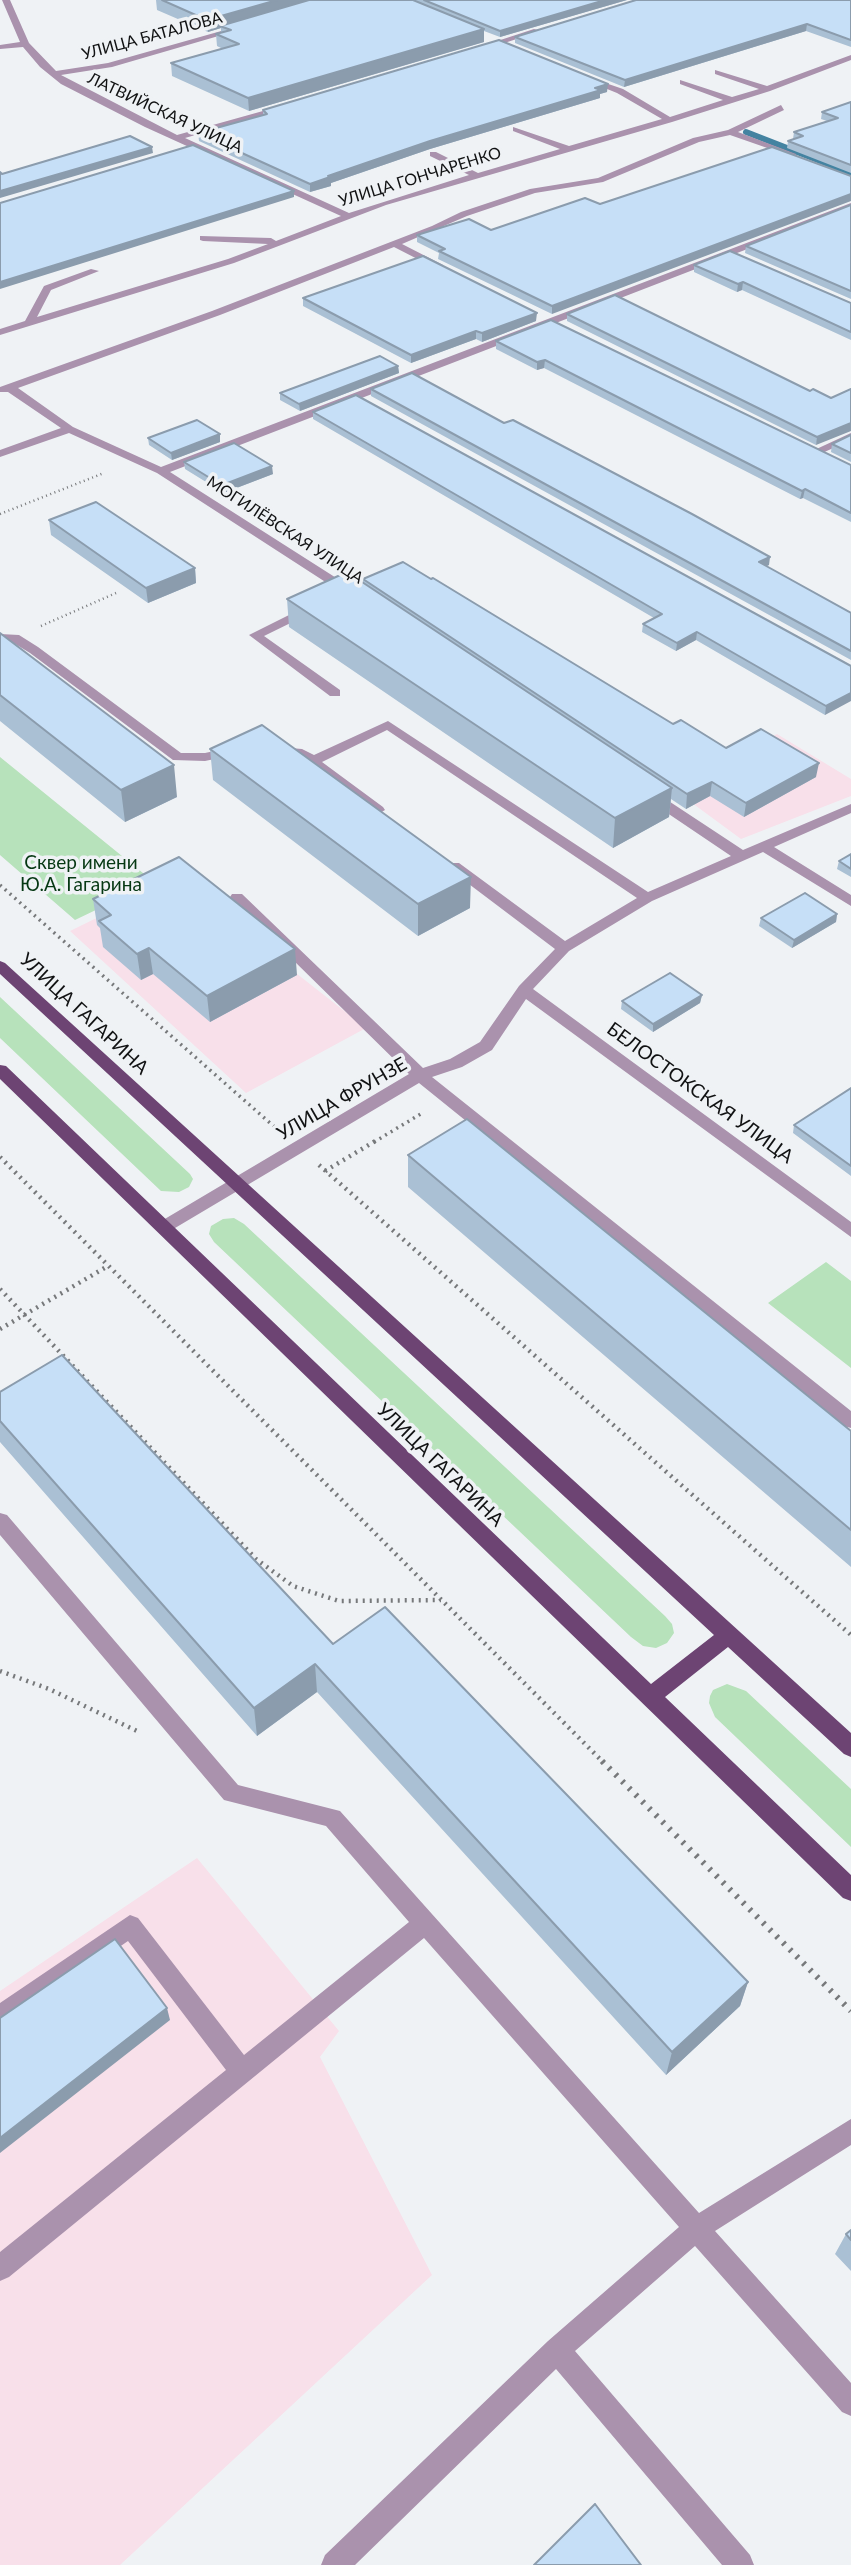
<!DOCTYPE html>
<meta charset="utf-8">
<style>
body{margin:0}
canvas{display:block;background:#eff2f5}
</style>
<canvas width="851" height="2565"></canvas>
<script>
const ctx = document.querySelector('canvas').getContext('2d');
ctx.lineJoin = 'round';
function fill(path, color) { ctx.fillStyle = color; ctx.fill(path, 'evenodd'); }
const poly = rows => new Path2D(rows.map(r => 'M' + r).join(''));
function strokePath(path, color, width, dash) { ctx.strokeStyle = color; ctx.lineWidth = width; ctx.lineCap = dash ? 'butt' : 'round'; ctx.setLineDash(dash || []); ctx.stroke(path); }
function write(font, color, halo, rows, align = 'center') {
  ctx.font = font + ' Lato,sans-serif'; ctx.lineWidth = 7; ctx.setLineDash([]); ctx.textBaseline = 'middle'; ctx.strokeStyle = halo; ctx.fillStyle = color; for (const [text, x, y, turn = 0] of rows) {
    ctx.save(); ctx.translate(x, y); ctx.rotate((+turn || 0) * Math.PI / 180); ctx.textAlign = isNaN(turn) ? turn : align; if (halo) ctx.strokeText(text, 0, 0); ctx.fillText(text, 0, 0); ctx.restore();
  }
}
fill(poly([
 [777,734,851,779,851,796,741,839,673,789],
 [176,879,366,1028,246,1093,70,931],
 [197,1858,339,2031,320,2057,432,2275,120,2565,0,2565,0,1991]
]), '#f8e0ea');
fill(poly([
 [0,757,154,882,75,920,0,855],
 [0,997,190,1174,193,1179,189,1187,179,1192,161,1191,0,1038],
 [234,1218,244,1224,665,1616,672,1624,674,1633,667,1643,656,1648,643,1646,631,1637,214,1242,209,1234,211,1226,223,1219],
 [826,1262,851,1281,851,1368,768,1303],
 [727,1684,746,1691,851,1789,851,1847,715,1717,709,1703,710,1696,713,1690]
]), '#b7e2bb');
strokePath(poly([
 [746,132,851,173]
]), '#4483a1', 6);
strokePath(poly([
 [0,514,104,473],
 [41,626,116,593]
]), '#77797b', 2.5, [1, 3.5]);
strokePath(poly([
 [0,885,278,1130],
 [374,1142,424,1112]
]), '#77797b', 3.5, [2, 4.5]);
strokePath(poly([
 [0,1157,604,1763],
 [319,1165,851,1635],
 [325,1171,377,1140],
 [0,1289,256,1559,293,1586,339,1601,441,1600],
 [0,1329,108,1266],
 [0,1671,49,1689,137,1731]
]), '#77797b', 4.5, [2, 5]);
strokePath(poly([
 [602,1761,851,2011]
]), '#77797b', 6, [2.5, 7]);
fill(poly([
 [2,0,10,0,29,43,56,71,108,63,246,24,246,28,112,67,61,75,177,135,288,104,288,108,185,138,349,213,469,175,430,156,430,152,436,152,478,173,560,149,513,131,513,127,569,146,662,119,617,93,585,80,585,76,623,89,670,117,723,100,680,84,680,80,732,97,759,89,715,74,715,70,767,86,851,55,851,60,770,91,672,122,386,205,234,263,0,335,0,329,25,321,44,286,91,269,99,271,51,290,37,317,228,259,268,244,203,241,200,240,200,236,271,238,276,241,341,216,145,127,61,84,40,67,23,47,0,49,0,45,20,42,2,0],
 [534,29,541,31,483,50,476,48,534,29],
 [781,105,784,110,738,132,796,154,796,158,730,135,699,142,603,182,535,193,467,216,402,244,443,265,443,269,437,269,394,247,220,315,18,388,73,427,161,467,851,203,851,209,170,472,352,588,352,594,344,594,157,473,69,433,0,457,0,450,61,428,8,392,0,392,0,387,212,311,432,226,461,212,530,189,598,178,693,138,728,130,781,105],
 [851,433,851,440,820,454,810,452,851,433],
 [311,604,315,605,315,611,264,636,340,690,340,696,330,696,249,635,311,604],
 [0,634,19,635,38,647,181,753,205,753,233,747,240,751,238,754,205,761,173,760,30,653,12,642,0,642,0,634],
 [388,721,648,892,731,856,645,798,645,792,655,792,743,850,851,804,851,813,774,847,851,895,851,906,763,852,652,901,569,951,533,989,851,1222,851,1237,526,999,492,1050,462,1067,432,1077,851,1411,851,1428,844,1426,419,1083,170,1231,158,1231,155,1227,158,1223,409,1074,232,900,230,897,232,894,242,894,423,1068,450,1059,480,1042,519,986,555,949,449,869,449,863,459,863,565,941,637,898,387,730,322,762,383,807,385,810,378,814,298,757,278,755,271,751,278,747,302,749,314,755,388,721],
 [0,1513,7,1515,238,1785,340,1811,699,2213,851,2119,851,2145,715,2231,851,2383,851,2416,842,2412,695,2246,575,2351,750,2555,754,2565,722,2565,556,2369,355,2565,321,2565,325,2555,548,2341,679,2227,424,1938,9,2277,0,2281,0,2252,226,2070,128,1941,0,2029,0,2003,130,1915,138,1918,244,2055,409,1922,326,1826,224,1800,0,1535,0,1513]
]), '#aa92ad');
fill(poly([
 [0,961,5,963,851,1733,851,1757,844,1754,728,1647,665,1697,851,1875,851,1901,843,1898,0,1079,0,1065,6,1066,651,1684,714,1635,0,974,0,961]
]), '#6d4473');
fill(poly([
 [156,0,627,0,500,37,484,31,484,42,249,111,172,76,171,63,223,49,217,46,216,34,221,33,221,28,208,32,157,10],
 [851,0,851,47,806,31,624,87,515,43,515,37],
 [607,92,600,94,600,98,430,149,331,183,331,186,310,192,199,141,198,133,263,115,263,110],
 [851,102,851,173,787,148,788,141,793,139,794,132,827,121,821,119,822,112],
 [600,204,552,314,438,259,439,253,417,242,417,235,491,230],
 [851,205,851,299,745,253,746,246],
 [694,265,851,303,851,340,742,290,737,292,694,272],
 [303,298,536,321,482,342,476,339,411,363,303,306],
 [567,314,831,398,816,445,567,321],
 [496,341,851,465,851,522,803,498,800,499,544,368,537,370,496,349],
 [398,366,399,373,300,411,280,400,280,393],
 [371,389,504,423,769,565,766,566,851,613,851,660,371,396],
 [313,412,851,666,825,715,696,640,676,651,642,632,643,624,654,618,313,419],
 [220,434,220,442,172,460,149,445,148,438],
 [851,435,851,462,831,452,832,444],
 [184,462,273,474,226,492,219,490,185,469],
 [49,520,195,568,196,583,148,603,51,535],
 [363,579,673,724,726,748,816,777,744,817,710,796,686,809,671,799,669,817,613,848,289,627,287,599,363,583],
 [0,633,177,797,125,822,0,721],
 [210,749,470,908,418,936,213,780],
 [851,854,851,877,837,869,839,861],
 [93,899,297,975,210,1022,153,974,141,980,103,947,100,928,97,925],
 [837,914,836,922,792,948,759,926,761,918],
 [702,995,700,1003,653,1032,621,1009,622,1001],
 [851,1089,851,1176,793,1133,794,1125],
 [408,1155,851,1431,851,1567,408,1187],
 [0,1392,333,1644,748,1982,740,2006,666,2075,317,1692,257,1736,0,1442],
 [851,2230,851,2271,835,2254,846,2234]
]), '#aac0d4');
fill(poly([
 [277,0,320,0,220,26,221,28,208,32,207,20],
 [605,0,627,0,500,37,500,31],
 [807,24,806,31,624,87,625,80],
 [484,29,484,42,249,111,248,98],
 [608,84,607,92,600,94,600,98,430,149,331,183,331,186,310,192,310,184,328,176,430,141],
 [152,147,153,153,0,198,0,191],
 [294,191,294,197,0,289,0,282],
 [851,194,851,201,552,314,552,306],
 [743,282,742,290,737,292,738,284],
 [537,313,536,321,482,342,482,333],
 [476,331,476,339,411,363,411,355],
 [545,360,544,368,537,370,537,362],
 [398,366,399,373,300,411,299,404],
 [851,423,851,431,816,445,817,437],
 [220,434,220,442,172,460,171,453],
 [272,466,273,474,226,492,225,484],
 [805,489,803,498,800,499,802,491],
 [770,557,769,565,758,570,759,562],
 [195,568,196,583,148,603,146,588],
 [697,632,696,640,676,651,677,643],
 [851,693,851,701,825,715,826,706],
 [819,763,816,777,744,817,746,803],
 [174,765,177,797,125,822,121,790],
 [712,782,710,796,686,809,687,794],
 [672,788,669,817,613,848,615,818],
 [471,877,470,908,418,936,418,904],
 [837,914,836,922,792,948,794,940],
 [149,948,153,974,141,980,137,954],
 [295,949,297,975,210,1022,207,996],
 [702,995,700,1003,653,1032,653,1024],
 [315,1664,317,1692,257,1736,254,1708],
 [748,1982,740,2006,666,2075,672,2052],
 [167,2008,170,2020,0,2153,0,2138]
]), '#8b9cad');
const building = poly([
 [162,0,277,0,207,20,162,0],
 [309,0,413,0,484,29,248,98,171,63,239,44,216,34,231,30,220,26,309,0],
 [424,0,605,0,500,31,424,0],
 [636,0,851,0,851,40,807,24,625,80,515,37,636,0],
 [499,40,608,84,595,88,601,90,430,141,328,176,330,177,310,184,198,133,267,114,263,110,499,40],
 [851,102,851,165,788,141,803,136,794,132,838,118,822,112,851,102],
 [130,136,152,147,0,191,0,172,2,174,130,136],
 [193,145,294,191,0,282,0,203,193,145],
 [772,147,851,176,851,194,552,306,439,251,445,249,417,235,469,219,491,230,585,198,600,204,772,147],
 [851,205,851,291,746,246,851,205],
 [730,251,851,303,851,332,743,282,738,284,694,265,730,251],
 [423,256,537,313,482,333,476,331,411,355,303,298,423,256],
 [615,295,810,391,813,389,831,398,851,389,851,423,817,437,567,314,615,295],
 [551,320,851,465,851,513,805,489,802,491,545,360,537,362,496,341,551,320],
 [380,356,398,366,299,404,280,393,380,356],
 [412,373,504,423,513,420,692,514,770,557,759,562,851,613,851,651,371,389,412,373],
 [356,395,851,666,851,693,826,706,697,632,677,643,643,624,662,614,313,412,356,395],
 [197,420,220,434,171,453,148,438,197,420],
 [851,435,851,453,832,444,851,435],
 [234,443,272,466,225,484,218,483,184,462,234,443],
 [96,502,195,568,146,588,49,520,96,502],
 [403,562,431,579,433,578,673,724,681,720,726,748,761,729,819,763,746,803,712,782,687,794,363,579,403,562],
 [347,572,672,788,615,818,287,599,347,572],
 [0,633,174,765,121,790,0,695,0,633],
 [262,725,471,877,418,904,210,749,262,725],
 [851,854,851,869,839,861,851,854],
 [179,857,295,949,207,996,149,948,137,954,99,921,111,915,93,899,179,857],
 [805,893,837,914,794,940,761,918,805,893],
 [670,973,702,995,653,1024,622,1001,670,973],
 [851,1088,851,1166,794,1125,851,1088],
 [467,1119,851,1431,851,1530,408,1155,467,1119],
 [62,1355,333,1644,385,1607,748,1982,672,2052,315,1664,254,1708,0,1421,0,1392,62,1355],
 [115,1939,167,2008,0,2138,0,2018,115,1939],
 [851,2230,851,2240,846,2234,851,2230],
 [595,2504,641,2565,534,2565,595,2504]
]);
fill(building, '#c6dff7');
strokePath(building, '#8b9cad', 2);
write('16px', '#111213', '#eff2f5', [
 ["УЛИЦА БАТАЛОВА",152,36,-15],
 ["ЛАТВИЙСКАЯ УЛИЦА",165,113,25],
 ["УЛИЦА ГОНЧАРЕНКО",420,177,-17],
 ["МОГИЛЁВСКАЯ УЛИЦА",285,530,33]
]);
write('19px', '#063813', '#eff2f5', [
 ["Сквер имени",81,863],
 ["Ю.А. Гагарина",81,885]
]);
write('19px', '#111213', '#eff2f5', [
 ["УЛИЦА ГАГАРИНА",84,1014,43],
 ["БЕЛОСТОКСКАЯ УЛИЦА",700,1093,36],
 ["УЛИЦА ФРУНЗЕ",342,1099,-30],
 ["УЛИЦА ГАГАРИНА",440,1465,44]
]);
</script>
